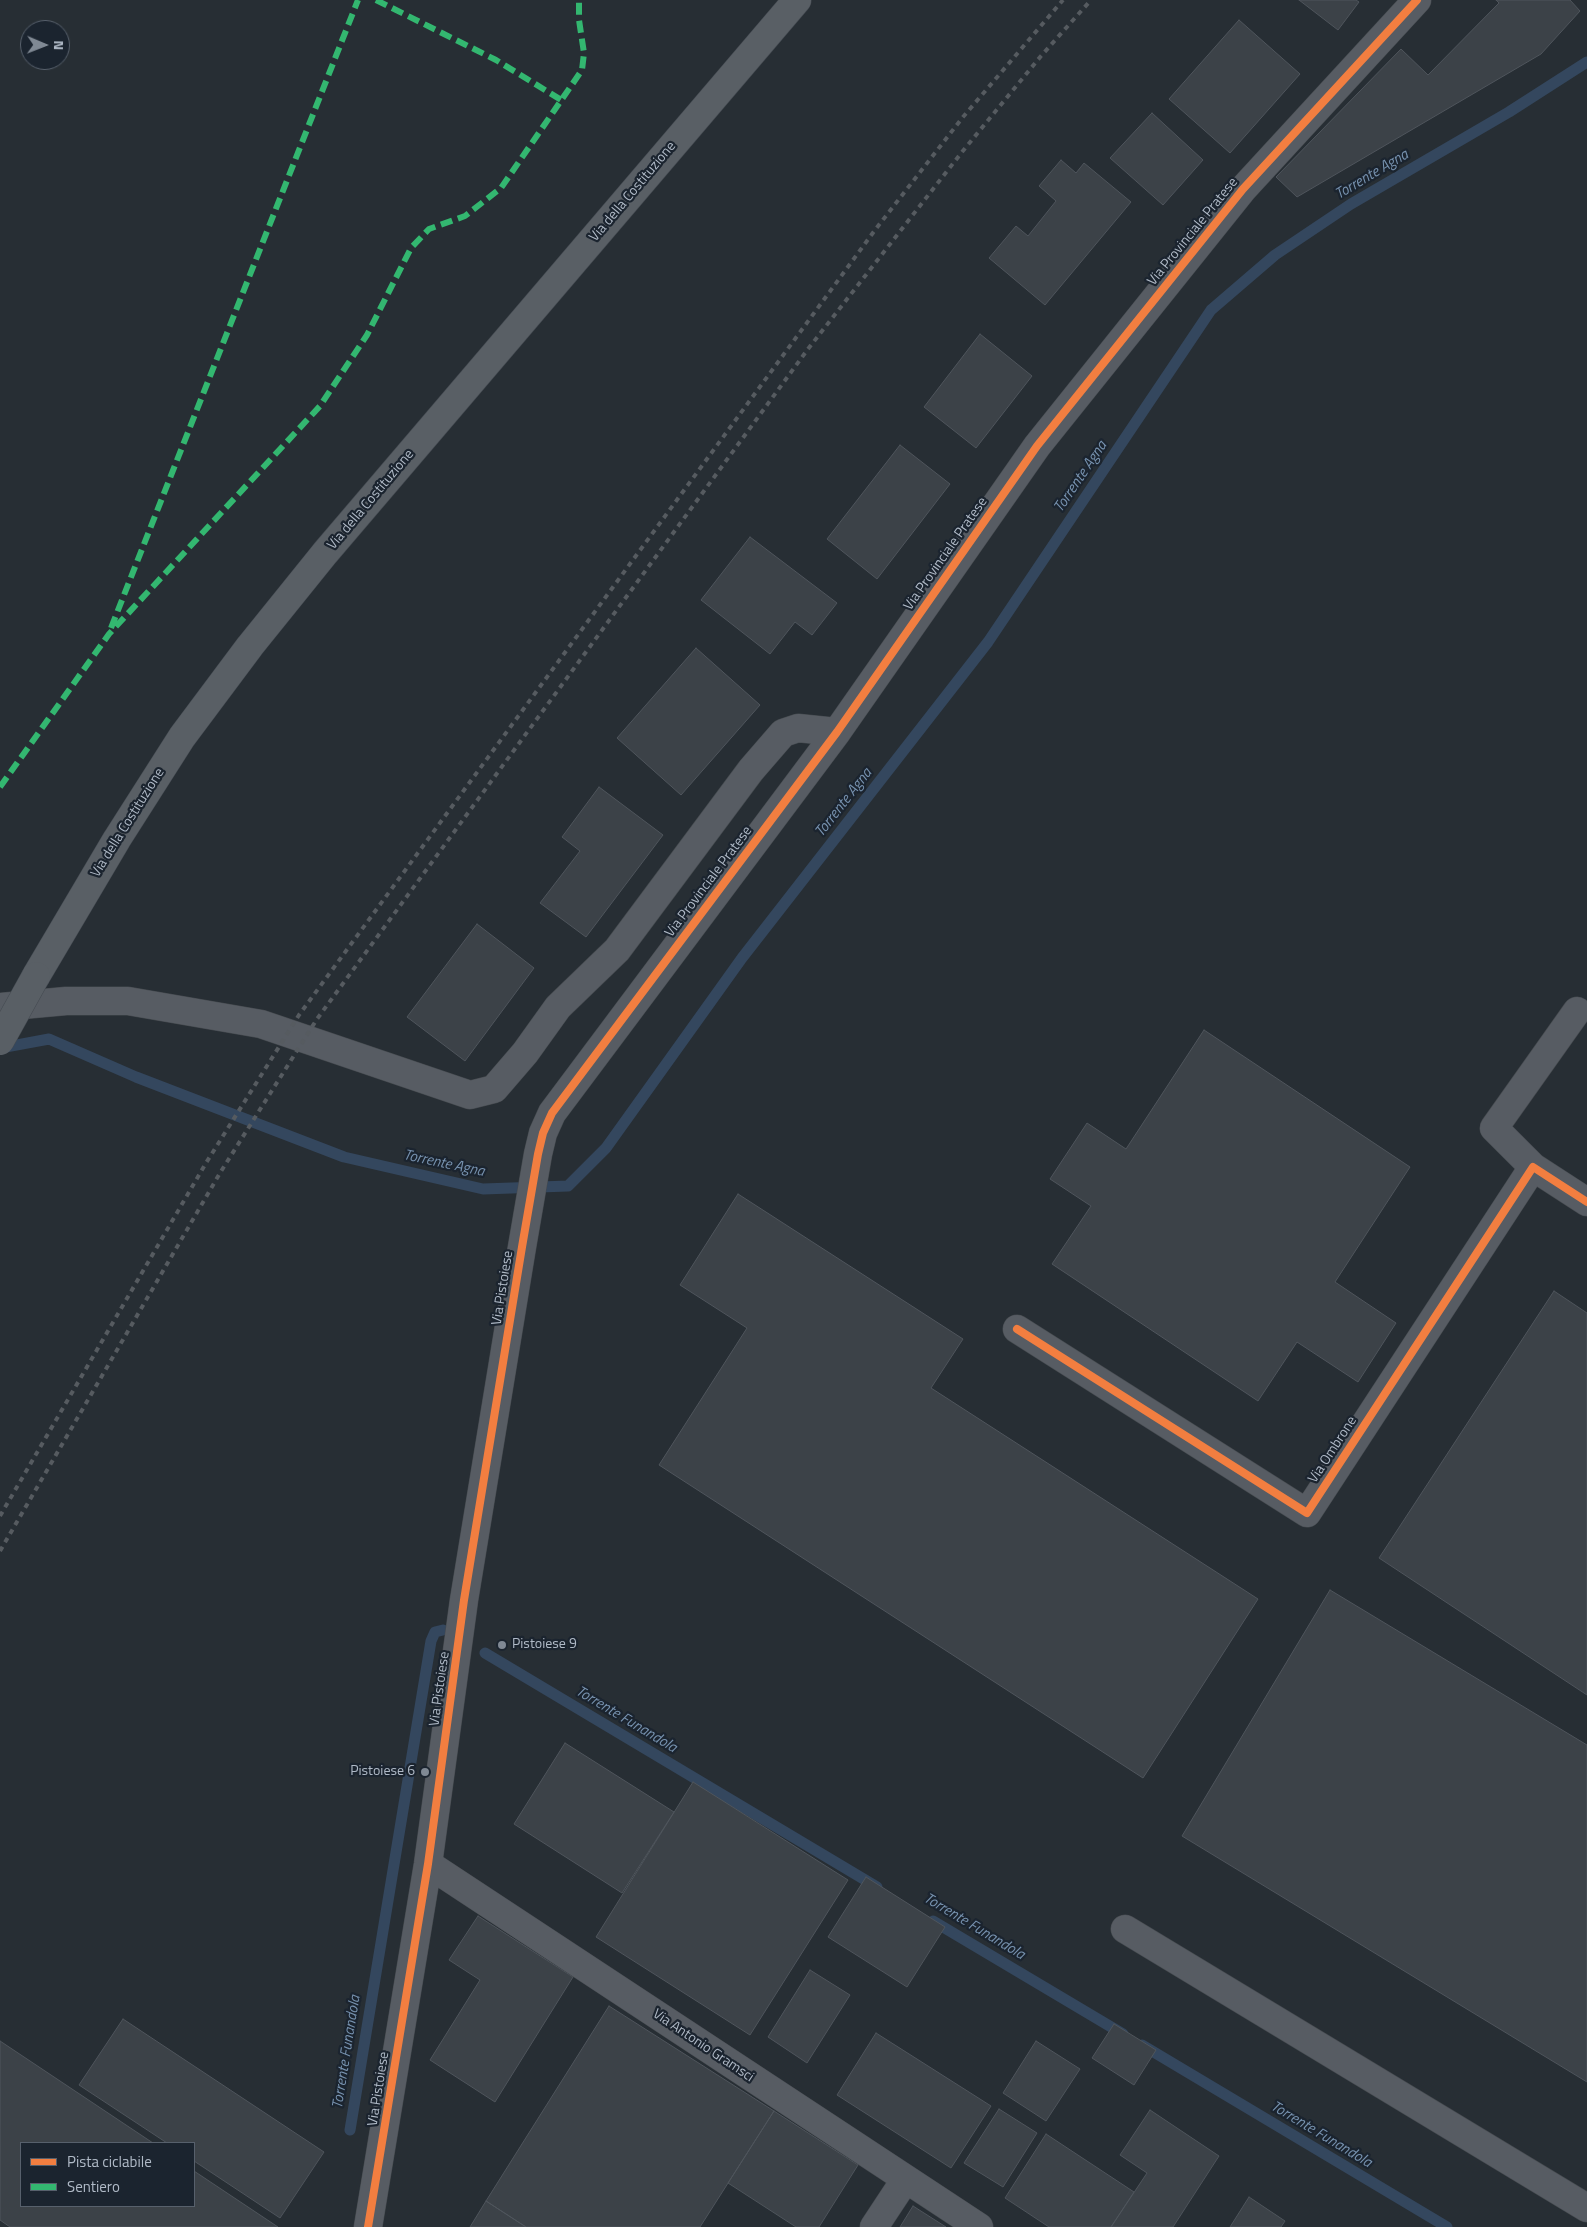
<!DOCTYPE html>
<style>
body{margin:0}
#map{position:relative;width:1587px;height:2227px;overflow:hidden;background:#272e34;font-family:"Titillium Web",sans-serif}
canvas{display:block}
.legend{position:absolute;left:20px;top:2142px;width:175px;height:65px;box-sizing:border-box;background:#1b242f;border:1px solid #57606c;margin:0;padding:6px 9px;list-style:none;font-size:15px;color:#b0bac7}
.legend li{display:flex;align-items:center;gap:10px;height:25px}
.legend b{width:25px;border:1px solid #57606c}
.north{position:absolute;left:20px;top:20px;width:50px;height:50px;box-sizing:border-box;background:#1b242f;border:1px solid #57606c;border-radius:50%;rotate:91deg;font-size:14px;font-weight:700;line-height:20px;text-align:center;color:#b0bac7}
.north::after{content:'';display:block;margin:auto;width:18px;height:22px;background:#808994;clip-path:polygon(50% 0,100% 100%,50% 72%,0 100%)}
</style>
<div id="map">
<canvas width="1587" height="2227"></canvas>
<ul class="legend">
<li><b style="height:6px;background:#f27e40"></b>Pista ciclabile</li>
<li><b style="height:6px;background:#33b770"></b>Sentiero</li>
</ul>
<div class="north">N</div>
</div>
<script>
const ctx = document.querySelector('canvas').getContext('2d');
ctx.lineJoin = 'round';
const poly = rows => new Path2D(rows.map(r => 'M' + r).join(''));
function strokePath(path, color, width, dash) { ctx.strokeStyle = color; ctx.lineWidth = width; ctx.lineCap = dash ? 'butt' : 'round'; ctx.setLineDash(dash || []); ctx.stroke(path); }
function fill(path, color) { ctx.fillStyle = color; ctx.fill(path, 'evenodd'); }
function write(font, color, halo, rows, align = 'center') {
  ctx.font = font + ' "Titillium Web",sans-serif'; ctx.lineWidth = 4.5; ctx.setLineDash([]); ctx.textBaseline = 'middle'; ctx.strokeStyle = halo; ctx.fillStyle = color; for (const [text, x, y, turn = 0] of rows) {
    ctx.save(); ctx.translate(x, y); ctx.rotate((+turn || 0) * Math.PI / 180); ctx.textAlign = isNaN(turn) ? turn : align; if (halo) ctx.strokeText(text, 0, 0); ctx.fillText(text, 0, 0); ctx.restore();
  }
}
strokePath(poly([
 [0,1048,49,1039,136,1077,344,1157,483,1189,568,1186,606,1148,742,958,988,642,1211,310,1275,255,1351,204,1509,112,1587,62],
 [485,1653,877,1887],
 [933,1921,1123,2034],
 [1142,2045,1447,2227],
 [350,2130,431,1641,435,1632,443,1630]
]), '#34475e', 11);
const building = poly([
 [1299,0,1356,0,1359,2,1338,30,1299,0],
 [1496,0,1570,0,1580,11,1541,54,1297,197,1276,177,1401,49,1428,75,1499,3,1496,0],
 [1239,20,1300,74,1230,153,1169,99,1239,20],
 [1152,113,1203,160,1163,205,1110,158,1152,113],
 [1061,160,1076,173,1084,163,1131,202,1045,305,989,258,1016,226,1028,236,1056,201,1039,186,1061,160],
 [980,334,1032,376,976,448,924,407,980,334],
 [900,445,950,484,877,579,827,539,900,445],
 [750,537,837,603,812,635,795,622,770,654,701,600,750,537],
 [696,648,760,705,681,795,617,738,696,648],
 [599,787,663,835,586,937,540,903,580,851,562,837,599,787],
 [477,924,534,968,465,1061,407,1017,477,924],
 [1204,1030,1410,1167,1335,1282,1396,1323,1358,1382,1297,1342,1258,1401,1052,1264,1091,1206,1050,1179,1087,1123,1126,1149,1204,1030],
 [738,1194,963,1339,931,1388,1258,1599,1143,1778,659,1465,747,1328,680,1285,738,1194],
 [1554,1291,1587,1313,1587,1695,1379,1558,1554,1291],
 [1330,1590,1587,1745,1587,2082,1182,1836,1330,1590],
 [565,1743,674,1812,622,1893,514,1824,565,1743],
 [693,1782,848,1880,750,2035,596,1937,693,1782],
 [866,1877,945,1927,907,1987,828,1937,866,1877],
 [478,1916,573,1977,495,2102,430,2060,480,1980,449,1960,478,1916],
 [810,1970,850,1995,807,2063,768,2037,810,1970],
 [609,2006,774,2111,700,2227,526,2227,486,2201,609,2006],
 [123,2019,324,2152,280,2218,194,2161,194,2143,167,2143,79,2085,123,2019],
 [1114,2024,1156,2050,1134,2085,1092,2058,1114,2024],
 [876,2033,991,2106,951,2168,837,2095,876,2033],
 [0,2041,153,2143,21,2143,21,2206,194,2206,194,2171,278,2227,10,2227,0,2220,0,2041],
 [1036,2041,1080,2069,1046,2121,1003,2093,1036,2041],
 [999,2109,1037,2133,1003,2187,964,2163,999,2109],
 [1150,2110,1219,2156,1173,2227,1111,2227,1147,2173,1120,2155,1150,2110],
 [774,2111,858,2165,819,2227,796,2227,728,2183,774,2111],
 [1046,2134,1134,2192,1111,2227,1049,2227,1005,2198,1046,2134],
 [1249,2197,1285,2221,1281,2227,1230,2227,1249,2197],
 [486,2201,526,2227,470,2227,486,2201],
 [913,2206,946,2227,900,2227,913,2206]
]);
fill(building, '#3c4248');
strokePath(building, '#4f555c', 1);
const minor = poly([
 [0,1007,66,1001,128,1001,261,1024,470,1095,494,1089,525,1053,558,1007,617,950,751,770,783,733,798,728,837,732],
 [1533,1167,1494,1128,1577,1011],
 [1017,1329,1307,1513,1533,1167,1587,1202],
 [428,1864,979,2227],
 [1125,1929,1587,2208],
 [368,2227,428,1864,464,1600,522,1247,538,1154,543,1133,552,1113,837,732,1037,446,1243,189,1417,0],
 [874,2227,905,2180]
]);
const major = poly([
 [36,976,117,839,182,737,250,646,325,553,797,0]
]);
strokePath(minor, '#454a4f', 29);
strokePath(major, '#444a51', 29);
strokePath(minor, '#575c63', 28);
strokePath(major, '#595f65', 28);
strokePath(poly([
 [0,1516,206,1163,299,1015,875,230,963,117,1063,0],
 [0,1551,220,1173,317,1019,808,349,962,152,1041,56,1091,0]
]), '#565b60', 4, [5, 5]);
const majorBridge = poly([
 [0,1041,36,976]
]);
strokePath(majorBridge, '#444a51', 29, []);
strokePath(majorBridge, '#595f65', 28);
strokePath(poly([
 [376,0,496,60,563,101],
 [111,628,358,0],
 [0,787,109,634,320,406,367,335,411,248,429,229,465,216,501,188,582,70,584,53,579,20,579,0]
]), '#33b770', 6, [12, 6]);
strokePath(poly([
 [1017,1329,1307,1513,1533,1167,1587,1202],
 [368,2227,428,1864,464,1600,522,1247,538,1154,543,1133,552,1113,837,732,1037,446,1243,189,1417,0]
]), '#f27e40', 8);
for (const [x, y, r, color] of [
 [502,1645,5,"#808994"],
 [425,1772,5,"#808994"]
]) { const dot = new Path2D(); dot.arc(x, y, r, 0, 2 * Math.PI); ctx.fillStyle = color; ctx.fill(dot); strokePath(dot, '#1b242f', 2); }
write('14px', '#b0bac7', '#1b242f', [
 ["Via della Costituzione",633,192,-50],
 ["Via Provinciale Pratese",1193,232,-51],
 ["Via della Costituzione",371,500,-50],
 ["Via Provinciale Pratese",946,554,-55],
 ["Via della Costituzione",128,823,-58],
 ["Via Provinciale Pratese",709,882,-53],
 ["Via Pistoiese",503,1288,-81],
 ["Via Ombrone",1333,1450,-57],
 ["Via Pistoiese",440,1689,-82],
 ["Via Antonio Gramsci",703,2046,34],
 ["Via Pistoiese",379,2089,-81]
]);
write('14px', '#b0bac7', '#1b242f', [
 ["Pistoiese 9",512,1645],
 ["Pistoiese 6",415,1772,"right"]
], 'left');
write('italic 15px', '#7792af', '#1b242f', [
 ["Torrente Agna",1372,175,-31],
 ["Torrente Agna",1081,477,-56],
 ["Torrente Agna",844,803,-52],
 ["Torrente Agna",444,1164,12],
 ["Torrente Funandola",626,1720,31],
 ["Torrente Funandola",974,1927,31],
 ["Torrente Funandola",347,2052,-81],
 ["Torrente Funandola",1321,2135,31]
]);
</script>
